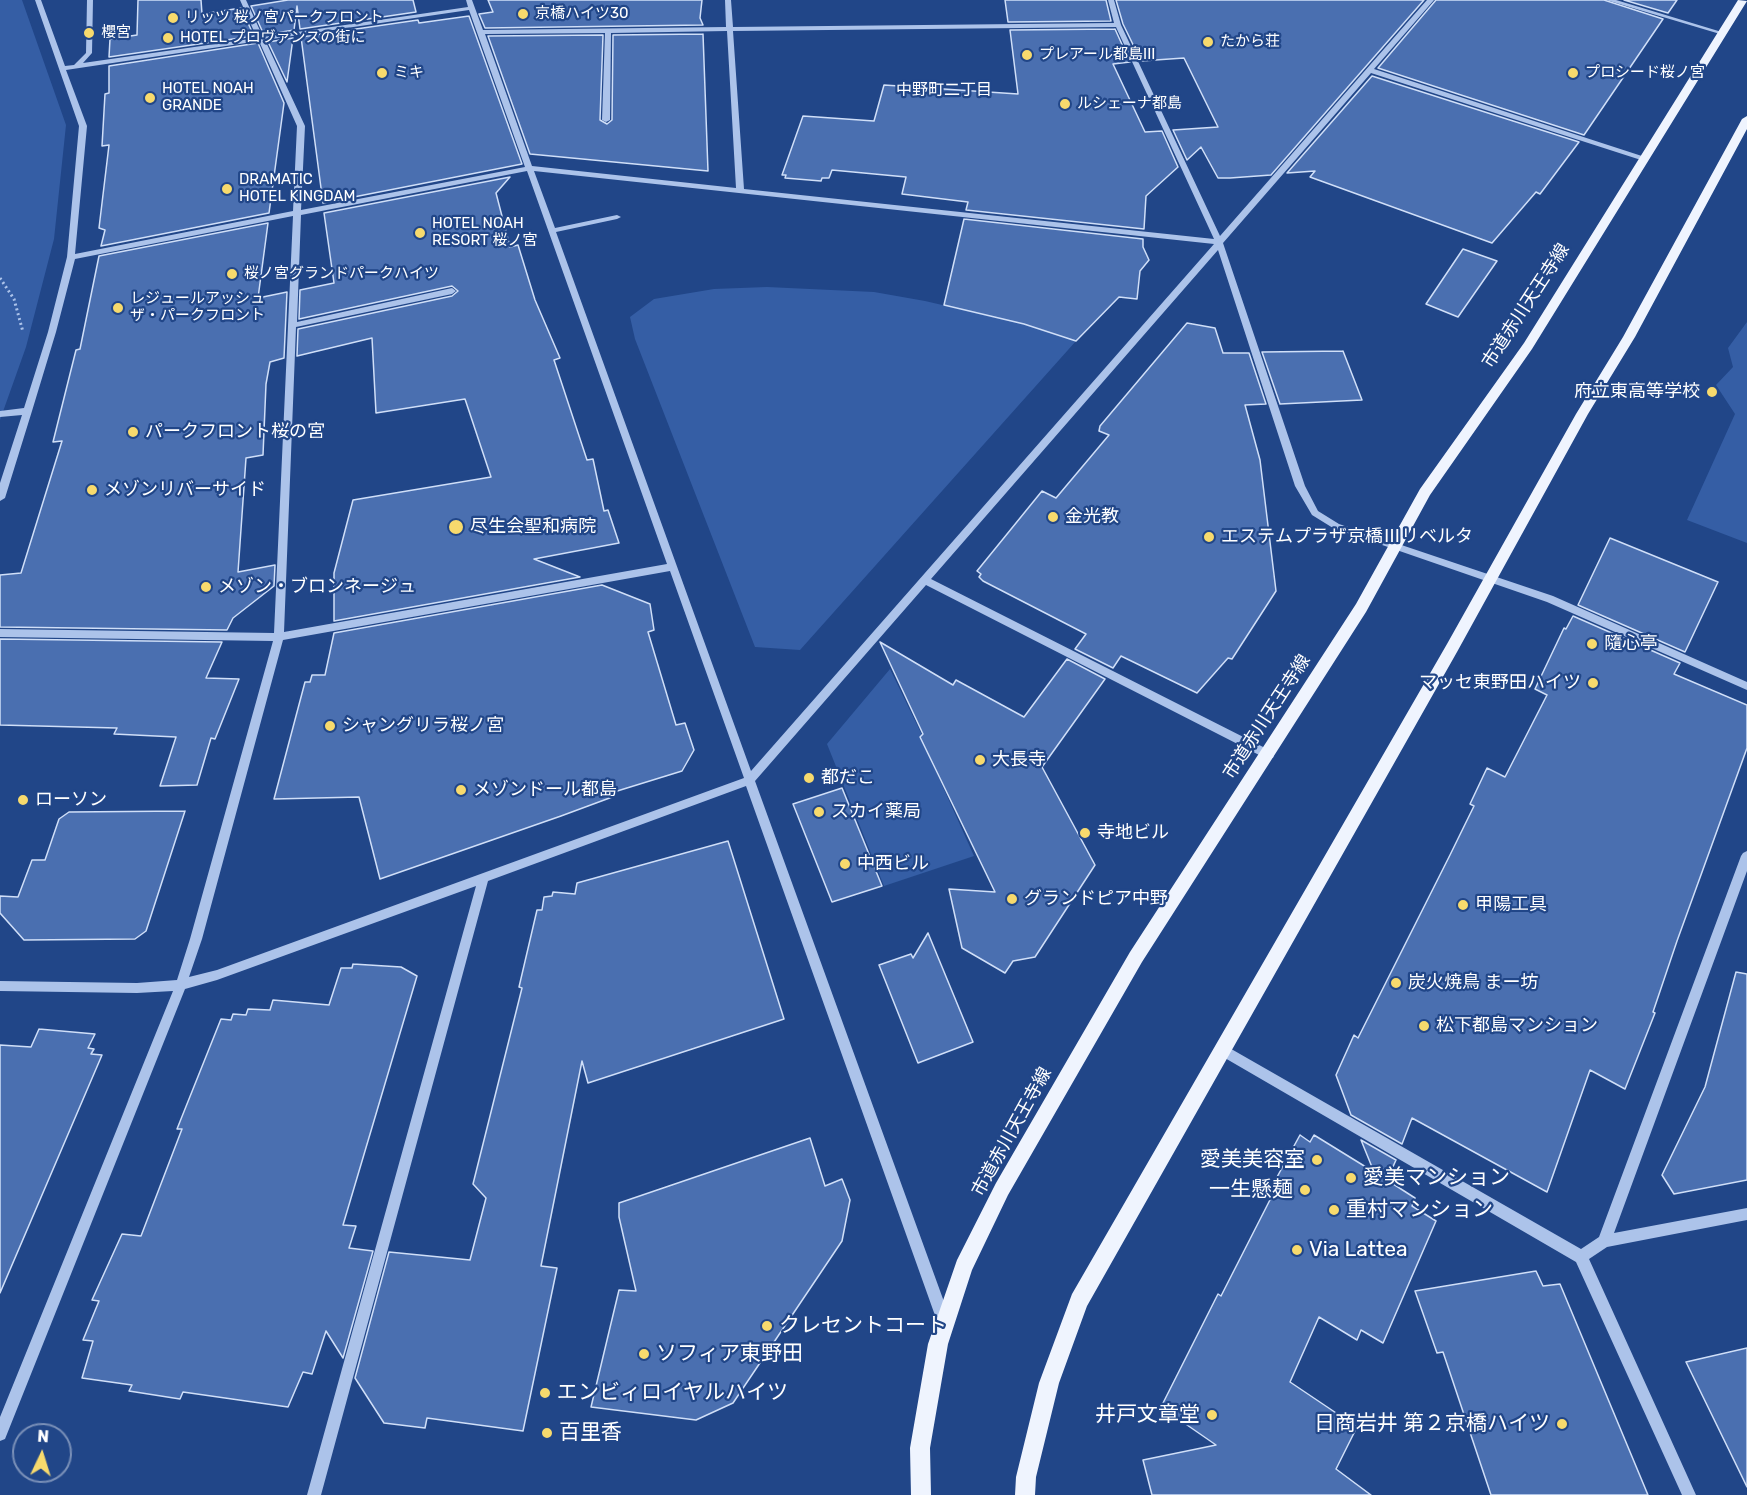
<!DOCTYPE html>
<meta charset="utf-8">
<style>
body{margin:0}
#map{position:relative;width:1747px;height:1495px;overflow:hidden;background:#214688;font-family:Rubik,sans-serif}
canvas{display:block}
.north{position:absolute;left:12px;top:1423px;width:60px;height:60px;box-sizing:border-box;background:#214688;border:2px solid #7a90b8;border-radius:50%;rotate:4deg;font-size:16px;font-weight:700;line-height:24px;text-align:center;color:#fff}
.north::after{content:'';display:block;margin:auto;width:21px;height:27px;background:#f7da6d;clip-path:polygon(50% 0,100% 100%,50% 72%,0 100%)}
</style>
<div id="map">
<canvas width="1747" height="1495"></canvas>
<div class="north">N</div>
</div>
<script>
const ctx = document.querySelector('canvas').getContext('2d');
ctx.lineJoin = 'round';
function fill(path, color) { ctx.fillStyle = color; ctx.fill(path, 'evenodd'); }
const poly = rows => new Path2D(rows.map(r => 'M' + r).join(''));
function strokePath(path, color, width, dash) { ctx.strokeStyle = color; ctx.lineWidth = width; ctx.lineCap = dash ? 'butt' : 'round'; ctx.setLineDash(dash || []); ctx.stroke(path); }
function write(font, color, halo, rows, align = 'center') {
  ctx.font = font + ' Rubik,"Noto Sans JP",sans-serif'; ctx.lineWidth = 4.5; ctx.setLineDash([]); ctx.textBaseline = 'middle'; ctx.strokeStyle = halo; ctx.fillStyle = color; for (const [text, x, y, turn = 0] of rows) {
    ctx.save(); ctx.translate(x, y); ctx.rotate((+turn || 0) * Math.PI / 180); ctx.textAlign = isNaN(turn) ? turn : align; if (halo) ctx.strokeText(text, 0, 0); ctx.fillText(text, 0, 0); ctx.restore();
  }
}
fill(poly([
 [0,0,22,0,66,125,54,239,26,347,0,420],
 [767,287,874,292,925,301,1024,324,1076,341,800,650,755,647,635,339,630,317,654,299,714,289],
 [1747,322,1747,543,1687,520,1735,414,1716,385,1733,367,1728,348],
 [890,669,922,735,920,736,974,856,884,886,827,744]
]), '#355ea5');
const building = poly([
 [138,0,201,0,202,14,241,8,254,36,109,57,110,39,137,35,138,0],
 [288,0,413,0,416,12,300,29,297,6,294,30,264,35,251,6,288,0],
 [488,0,702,0,700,18,703,25,485,28,479,14,493,12,488,0],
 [1005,0,1106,0,1111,21,1008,22,1005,0],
 [1116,0,1424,0,1271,175,1230,178,1218,178,1201,147,1187,160,1173,130,1218,127,1184,58,1141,61,1123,24,1116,0],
 [1436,0,1604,0,1663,19,1584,135,1378,68,1436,0],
 [1624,0,1677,0,1668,13,1624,0],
 [469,16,522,164,323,203,301,37,418,20,419,23,469,16],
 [1115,29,1130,62,1113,64,1145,132,1162,131,1178,167,1146,196,1144,229,966,210,968,202,902,194,906,177,832,170,829,178,822,178,821,181,785,178,786,175,782,175,803,116,874,121,884,85,1018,94,1010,30,1115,29],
 [703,34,708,171,530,154,488,36,603,35,600,120,607,124,612,120,613,35,703,34],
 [293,38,287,82,268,42,293,38],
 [258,43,284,103,269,213,101,246,105,230,99,228,109,145,102,146,105,94,109,93,109,66,258,43],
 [1372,76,1579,142,1540,194,1536,192,1492,243,1310,177,1315,171,1287,173,1372,76],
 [510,177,496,193,510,247,518,245,535,300,560,358,554,360,587,460,593,459,604,511,608,510,619,543,534,559,580,577,334,621,334,573,353,500,491,477,465,399,376,413,372,338,297,356,298,329,452,296,458,291,452,286,299,319,300,290,334,283,324,213,510,177],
 [964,219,1143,239,1143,247,1149,260,1140,271,1137,299,1119,297,1076,341,1024,324,944,305,964,219],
 [268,223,258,298,287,292,284,358,270,362,266,384,263,455,246,458,238,572,275,565,274,586,233,618,227,630,0,627,0,575,21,573,62,441,53,442,76,350,80,349,99,256,268,223],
 [1463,249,1497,261,1458,317,1426,304,1463,249],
 [1187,323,1215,328,1223,353,1249,353,1266,404,1245,405,1260,460,1276,591,1232,659,1228,658,1197,693,1121,656,1113,668,1075,649,1086,634,983,581,979,577,981,574,977,571,1042,491,1056,498,1109,435,1099,431,1100,426,1187,323],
 [1343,351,1362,400,1280,404,1262,352,1343,351],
 [1610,538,1718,582,1685,652,1578,605,1610,538],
 [602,585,650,604,654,630,648,632,676,725,685,723,694,750,682,771,614,792,615,796,561,816,380,879,359,797,274,799,305,682,310,682,312,675,325,675,334,633,602,585],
 [1573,616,1680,663,1674,674,1747,705,1747,748,1677,941,1653,1012,1655,1013,1625,1089,1590,1070,1547,1192,1412,1118,1402,1144,1351,1115,1336,1075,1354,1035,1358,1038,1450,855,1474,806,1470,804,1487,768,1505,777,1547,695,1535,689,1564,628,1566,629,1573,616],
 [0,639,222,642,206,678,239,679,215,739,211,738,197,785,160,786,176,737,114,734,117,728,0,725,0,639],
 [880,642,953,685,956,680,1024,717,1067,659,1105,679,1042,767,1095,865,1035,957,1013,961,1005,973,962,948,949,889,995,892,920,737,923,734,880,642],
 [842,788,882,886,832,902,793,804,842,788],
 [185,811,146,931,135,939,24,940,0,913,0,896,18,897,32,860,45,860,59,819,69,812,185,811],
 [728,841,784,1019,588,1083,582,1061,541,1266,557,1268,523,1431,427,1418,425,1428,384,1423,355,1378,389,1252,470,1260,486,1198,473,1184,522,988,519,987,537,910,542,910,544,897,552,896,553,892,575,894,577,883,728,841],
 [928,933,973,1042,918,1063,879,965,911,954,913,958,928,933],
 [353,964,401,967,417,976,343,1225,356,1226,349,1248,373,1251,343,1358,326,1331,312,1374,303,1372,288,1407,183,1392,180,1399,129,1391,132,1385,82,1378,93,1341,83,1340,99,1301,92,1300,122,1234,141,1236,182,1129,177,1129,221,1019,231,1020,233,1014,246,1015,248,1009,270,1010,273,1000,329,1005,341,968,352,968,353,964],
 [1736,972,1747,974,1747,1180,1674,1194,1662,1175,1705,1087,1736,972],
 [39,1029,95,1034,88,1048,94,1049,91,1054,102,1055,0,1293,0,1045,31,1047,39,1029],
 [1300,1135,1310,1142,1314,1135,1374,1172,1361,1140,1396,1160,1387,1180,1415,1198,1412,1206,1436,1221,1383,1343,1361,1330,1357,1340,1319,1317,1290,1382,1357,1427,1336,1469,1371,1495,1152,1495,1143,1460,1216,1445,1161,1407,1218,1294,1221,1296,1275,1190,1271,1188,1300,1135],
 [810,1138,825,1186,842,1179,850,1200,842,1241,733,1403,696,1420,591,1407,619,1290,636,1291,619,1217,619,1203,810,1138],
 [1536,1271,1543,1286,1560,1284,1648,1495,1491,1495,1443,1352,1437,1353,1415,1291,1536,1271],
 [1747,1348,1747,1487,1686,1362,1747,1348]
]);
fill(building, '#4a6fb0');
strokePath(building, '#d0dff8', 1.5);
strokePath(poly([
 [0,278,14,299,23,332]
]), '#acc3ea', 3, [2, 3]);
fill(poly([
 [35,0,41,0,65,66,74,65,86,53,87,0,93,0,92,53,83,63,257,38,240,0,246,0,263,37,468,7,466,0,472,0,483,30,726,27,725,0,731,0,733,27,1114,23,1108,0,1114,0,1121,25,1220,236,1427,0,1434,0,1374,69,1648,158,1641,160,1371,73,1223,243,1305,486,1318,511,1339,524,1553,596,1747,682,1747,690,1547,602,1333,528,1312,515,1295,486,1218,250,931,579,1273,752,1274,755,1273,758,1265,758,926,585,755,781,951,1321,949,1326,944,1328,939,1326,937,1321,746,786,488,881,321,1495,307,1495,476,886,217,980,185,989,5,1439,0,1441,0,1417,173,991,137,993,0,991,0,981,137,983,177,980,190,939,273,641,0,637,0,629,274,633,293,216,75,259,56,332,32,411,5,498,0,501,0,483,22,415,0,417,0,411,24,408,48,332,67,257,79,126,35,0],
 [469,10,525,167,301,210,305,126,265,40,469,10],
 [1116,27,1214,239,744,189,733,31,1116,27],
 [727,31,736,188,532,166,485,34,605,33,602,120,606,122,610,120,611,33,727,31],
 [259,41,297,126,293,211,75,254,87,126,66,70,259,41],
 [527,171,667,564,284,632,296,327,452,294,456,291,452,288,297,322,301,215,527,171],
 [534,171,1214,244,751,771,556,232,617,219,621,217,617,215,555,228,534,171],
 [670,571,744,778,217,970,189,977,202,939,283,640,670,571],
 [1606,0,1616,0,1725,33,1720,34,1606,0],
 [1747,851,1747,871,1614,1233,1747,1208,1747,1220,1607,1247,1589,1259,1696,1495,1682,1495,1576,1262,1218,1054,1216,1050,1218,1046,1222,1044,1226,1046,1581,1249,1599,1237,1741,856,1743,853,1747,851]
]), '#acc3ea');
fill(poly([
 [1738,0,1747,1,1532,349,1430,495,1366,612,1142,962,1008,1195,972,1270,948,1344,930,1448,931,1495,911,1495,910,1448,928,1344,957,1260,996,1183,1130,952,1356,604,1420,489,1524,343,1738,0],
 [1747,116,1747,129,1635,337,1588,414,1457,652,1087,1306,1059,1383,1036,1477,1035,1495,1015,1495,1016,1477,1039,1383,1072,1294,1447,644,1576,414,1623,337,1742,119,1747,116]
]), '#eff4fe');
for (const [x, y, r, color] of [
 [523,14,6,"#f7da6d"],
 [173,18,6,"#f7da6d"],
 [89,33,6,"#f7da6d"],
 [168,38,6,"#f7da6d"],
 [1208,42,6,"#f7da6d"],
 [1027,55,6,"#f7da6d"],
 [382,73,6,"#f7da6d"],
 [1573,73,6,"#f7da6d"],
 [150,98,6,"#f7da6d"],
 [1065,104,6,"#f7da6d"],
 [227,189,6,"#f7da6d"],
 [420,233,6,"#f7da6d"],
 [232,274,6,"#f7da6d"],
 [118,308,6,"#f7da6d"],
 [1712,392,6,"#f7da6d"],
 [133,432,6,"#f7da6d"],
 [92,490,6,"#f7da6d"],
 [1053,517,6,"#f7da6d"],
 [456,527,8,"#f7da6d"],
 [1209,537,6,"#f7da6d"],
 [206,587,6,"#f7da6d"],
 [1592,644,6,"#f7da6d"],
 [1593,683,6,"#f7da6d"],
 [330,726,6,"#f7da6d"],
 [980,760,6,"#f7da6d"],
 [809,778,6,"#f7da6d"],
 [461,790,6,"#f7da6d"],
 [23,800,6,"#f7da6d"],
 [819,812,6,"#f7da6d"],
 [1085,833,6,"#f7da6d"],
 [845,864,6,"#f7da6d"],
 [1012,899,6,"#f7da6d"],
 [1463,905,6,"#f7da6d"],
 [1396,983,6,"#f7da6d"],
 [1424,1026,6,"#f7da6d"],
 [1317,1160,6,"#f7da6d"],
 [1351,1178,6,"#f7da6d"],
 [1305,1190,6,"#f7da6d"],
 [1334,1210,6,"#f7da6d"],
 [1297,1250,6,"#f7da6d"],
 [767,1326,6,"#f7da6d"],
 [644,1354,6,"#f7da6d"],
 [545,1393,6,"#f7da6d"],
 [1212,1415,6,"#f7da6d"],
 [1562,1424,6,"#f7da6d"],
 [547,1433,6,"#f7da6d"]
]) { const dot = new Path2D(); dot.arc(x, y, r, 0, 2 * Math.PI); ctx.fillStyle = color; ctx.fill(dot); strokePath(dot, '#214688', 2); }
write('15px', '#fff', '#214688', [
 ["京橋ハイツ30",535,14],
 ["リッツ 桜ノ宮パークフロント",185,18],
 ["櫻宮",101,33],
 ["HOTEL プロヴァンスの街に",180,38],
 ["たから荘",1220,42],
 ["プレアール都島III",1039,55],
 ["ミキ",394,73],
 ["プロシード桜ノ宮",1585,73],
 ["HOTEL NOAH",162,89],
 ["GRANDE",162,106],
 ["ルシェーナ都島",1077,104],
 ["DRAMATIC",239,180],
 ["HOTEL KINGDAM",239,197],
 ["HOTEL NOAH",432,224],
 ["RESORT 桜ノ宮",432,241],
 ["桜ノ宮グランドパークハイツ",244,274],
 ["レジュールアッシュ",130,299],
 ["ザ・パークフロント",130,316]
], 'left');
write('16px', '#fff', '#214688', [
 ["中野町二丁目",944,90]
]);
write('18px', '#fff', '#214688', [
 ["市道赤川天王寺線",1526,306,-57],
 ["市道赤川天王寺線",1267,717,-57],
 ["市道赤川天王寺線",1012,1132,-61]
]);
write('18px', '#fff', '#214688', [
 ["府立東高等学校",1700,392,"right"],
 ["パークフロント桜の宮",145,432],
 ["メゾンリバーサイド",104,490],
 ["金光教",1065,517],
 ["尽生会聖和病院",470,527],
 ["エステムプラザ京橋Ⅲリベルタ",1221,537],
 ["メゾン・ブロンネージュ",218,587],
 ["隨心亭",1604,644],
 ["マッセ東野田ハイツ",1581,683,"right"],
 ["シャングリラ桜ノ宮",342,726],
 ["大長寺",992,760],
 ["都だこ",821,778],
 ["メゾンドール都島",473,790],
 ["ローソン",35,800],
 ["スカイ薬局",831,812],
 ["寺地ビル",1097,833],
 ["中西ビル",857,864],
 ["グランドピア中野",1024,899],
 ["甲陽工具",1475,905],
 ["炭火焼鳥 まー坊",1408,983],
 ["松下都島マンション",1436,1026]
], 'left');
write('21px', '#fff', '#214688', [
 ["愛美美容室",1305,1160,"right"],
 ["愛美マンション",1363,1178],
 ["一生懸麺",1293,1190,"right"],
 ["重村マンション",1346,1210],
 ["Via Lattea",1309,1250],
 ["クレセントコート",779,1326],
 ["ソフィア東野田",656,1354],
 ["エンビィロイヤルハイツ",557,1393],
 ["井戸文章堂",1200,1415,"right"],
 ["日商岩井 第２京橋ハイツ",1550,1424,"right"],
 ["百里香",559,1433]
], 'left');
</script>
